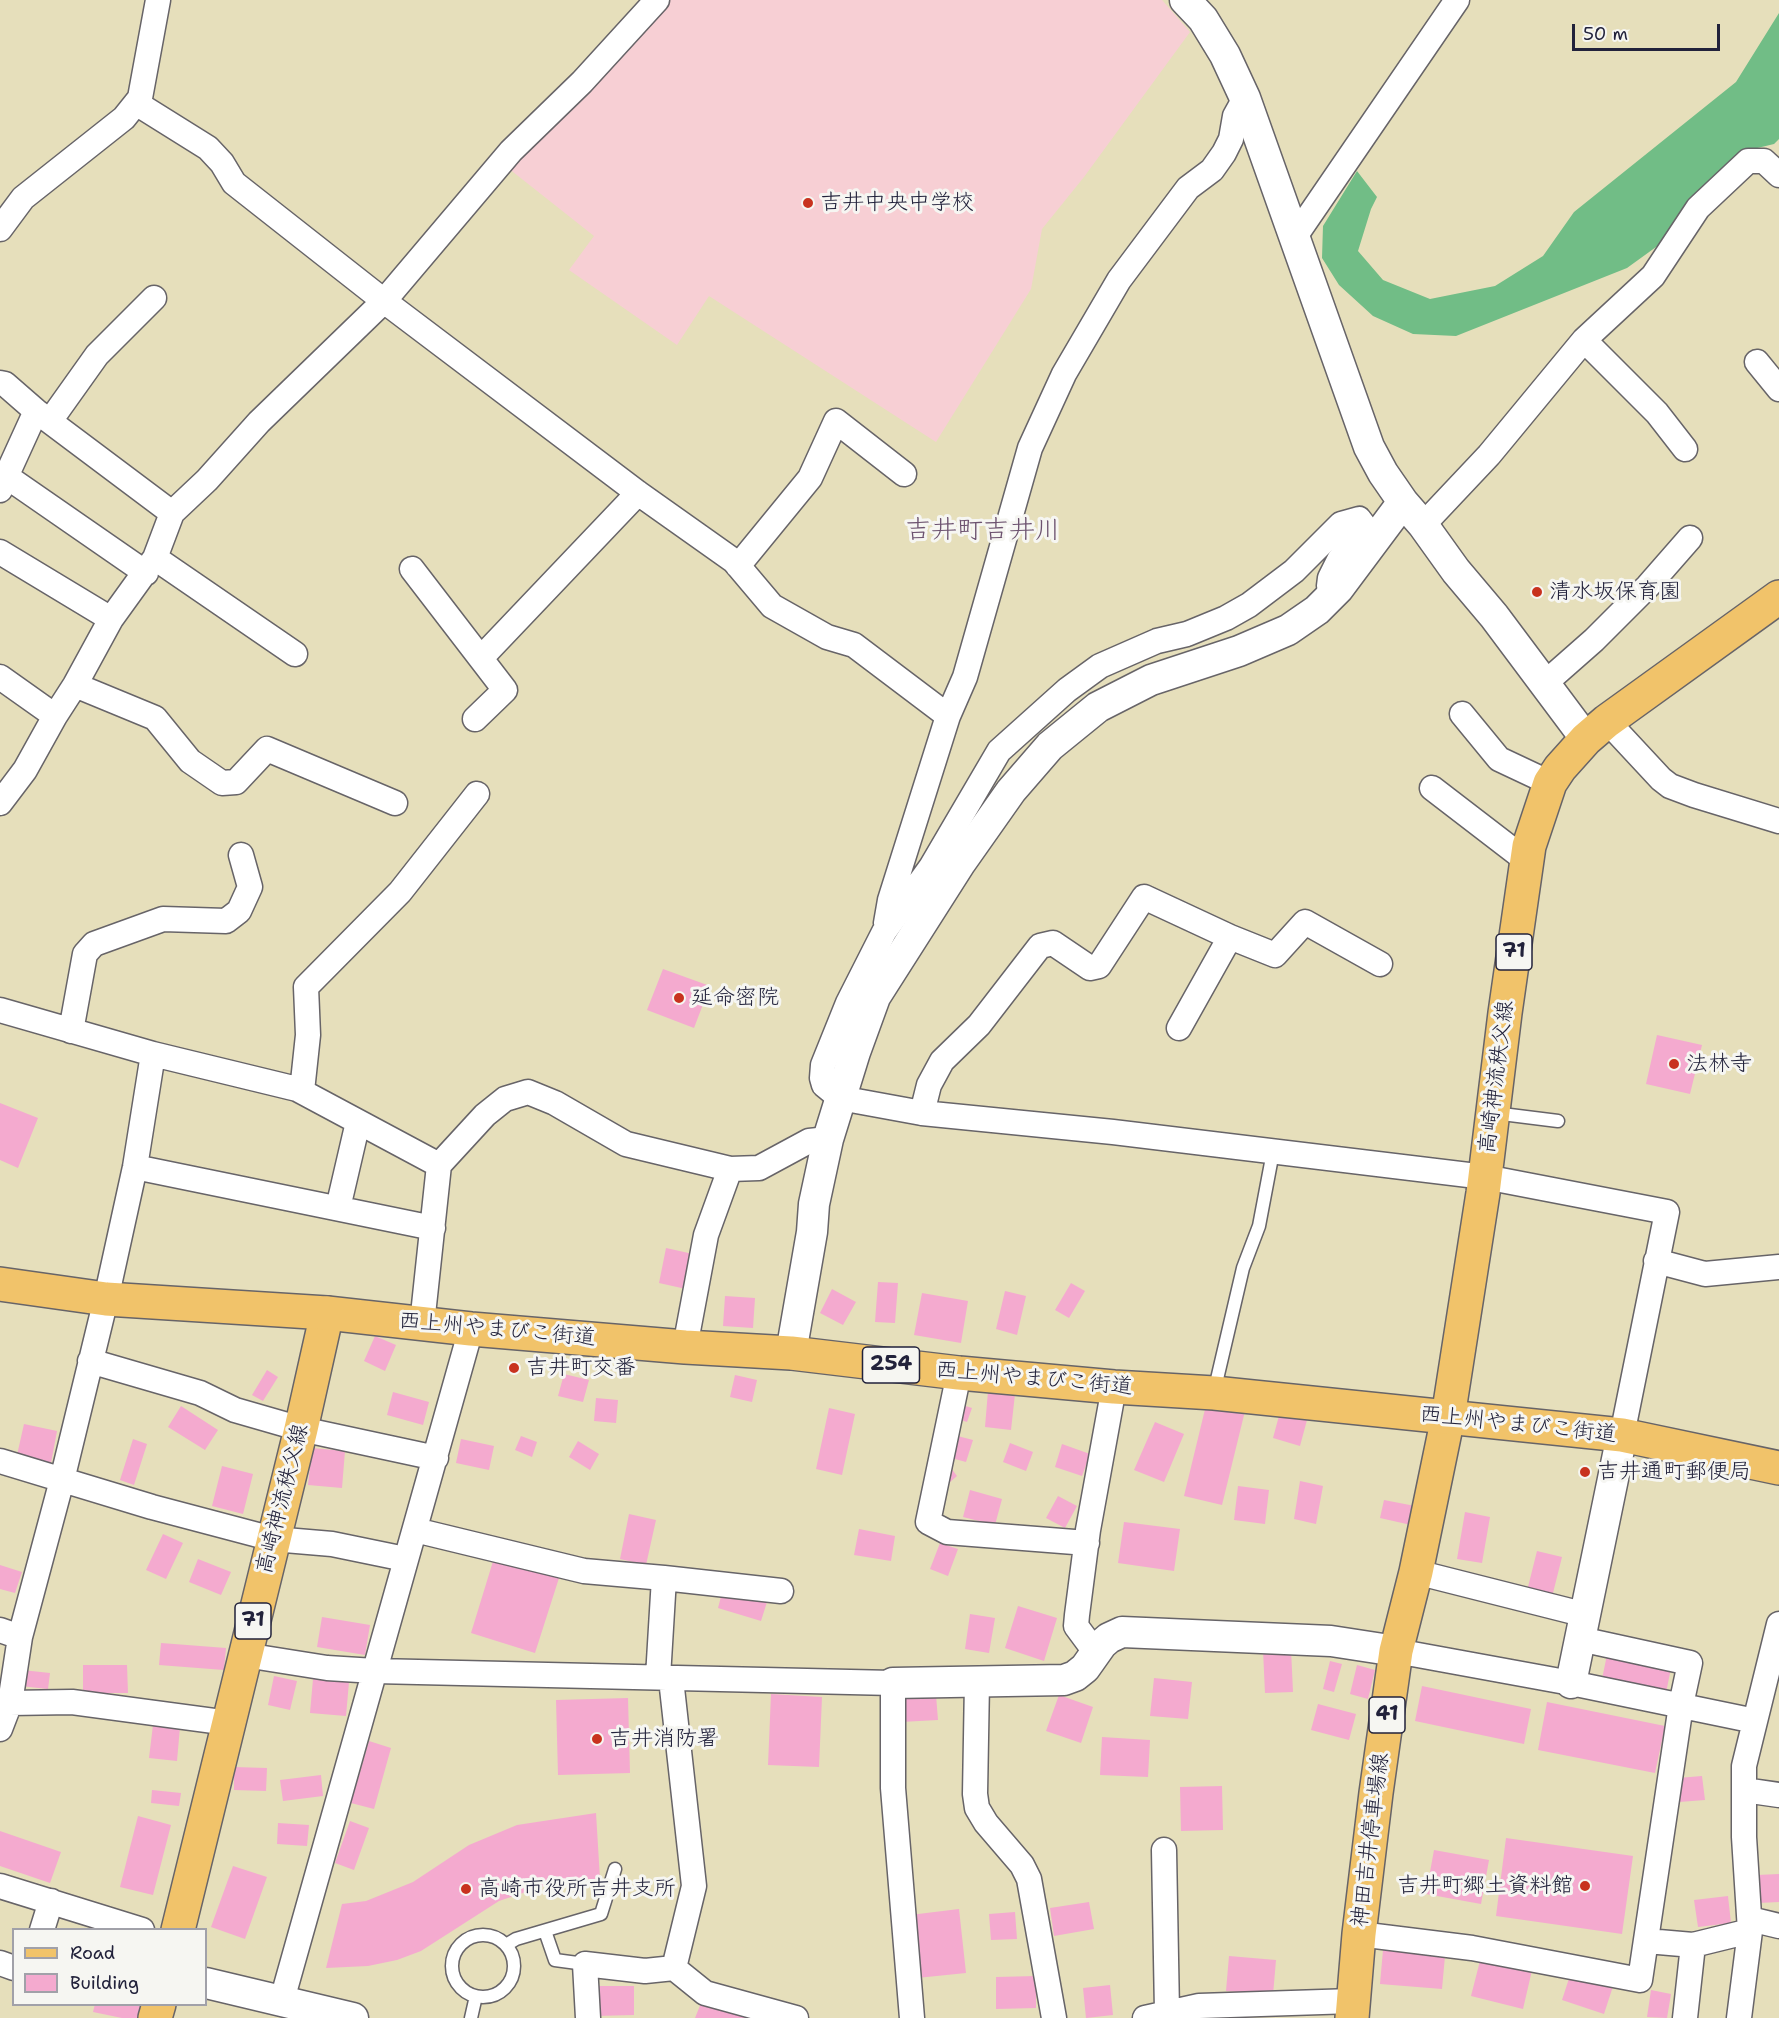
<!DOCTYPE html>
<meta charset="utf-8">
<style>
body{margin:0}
#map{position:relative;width:1779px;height:2018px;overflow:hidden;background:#e6dfbb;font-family:"Shantell Sans",sans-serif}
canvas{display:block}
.legend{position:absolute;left:12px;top:1928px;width:195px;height:78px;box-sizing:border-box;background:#f6f6f2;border:2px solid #a1a1a9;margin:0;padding:8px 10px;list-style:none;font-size:18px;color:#22223b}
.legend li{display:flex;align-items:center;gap:12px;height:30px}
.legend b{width:30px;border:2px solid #a1a1a9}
.scale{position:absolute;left:1572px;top:24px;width:148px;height:27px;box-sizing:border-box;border:3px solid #22223b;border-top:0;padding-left:8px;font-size:18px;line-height:21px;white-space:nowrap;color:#22223b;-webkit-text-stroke:4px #f6f6f2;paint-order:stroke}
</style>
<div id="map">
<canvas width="1779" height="2018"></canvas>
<ul class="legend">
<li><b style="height:8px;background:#f1c36a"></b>Road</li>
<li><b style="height:16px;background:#f4aacf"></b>Building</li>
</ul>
<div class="scale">50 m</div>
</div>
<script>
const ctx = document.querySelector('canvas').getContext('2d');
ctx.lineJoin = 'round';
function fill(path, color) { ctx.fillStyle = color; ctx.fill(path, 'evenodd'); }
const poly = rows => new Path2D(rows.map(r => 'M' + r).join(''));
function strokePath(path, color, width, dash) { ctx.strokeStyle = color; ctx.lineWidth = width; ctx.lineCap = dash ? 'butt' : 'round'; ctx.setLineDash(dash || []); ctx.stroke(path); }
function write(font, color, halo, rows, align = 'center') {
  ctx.font = font + ' "Shantell Sans","Klee One",sans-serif'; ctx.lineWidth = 6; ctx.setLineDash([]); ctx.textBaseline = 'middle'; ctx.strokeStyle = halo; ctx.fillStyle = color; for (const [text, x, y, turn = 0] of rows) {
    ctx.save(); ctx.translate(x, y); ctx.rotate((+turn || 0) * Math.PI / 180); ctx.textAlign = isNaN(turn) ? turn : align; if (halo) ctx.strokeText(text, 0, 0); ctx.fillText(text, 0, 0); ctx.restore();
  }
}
fill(poly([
 [666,0,1162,0,1190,32,1084,177,1042,229,1031,289,936,442,709,296,677,345,569,270,594,236,508,168]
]), '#f7cfd4');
fill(poly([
 [1779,13,1779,139,1774,144,1745,151,1663,242,1627,268,1456,336,1413,334,1373,316,1339,285,1322,258,1323,226,1357,171,1377,197,1371,209,1358,251,1383,280,1430,299,1495,286,1543,256,1574,212,1736,82]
]), '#71bd86');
fill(poly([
 [663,969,710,986,694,1028,647,1010],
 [1657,1035,1702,1045,1690,1094,1646,1084],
 [0,1103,38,1118,18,1168,0,1160],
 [666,1248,693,1254,686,1289,659,1283],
 [878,1282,898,1283,895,1323,875,1322],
 [1071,1283,1085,1291,1069,1318,1055,1310],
 [832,1289,856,1302,843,1325,820,1313],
 [1005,1291,1026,1296,1017,1335,996,1329],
 [922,1293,968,1301,961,1343,914,1335],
 [725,1296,755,1298,753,1328,723,1326],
 [375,1336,396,1345,385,1371,364,1361],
 [267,1370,278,1377,263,1401,252,1395],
 [564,1374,589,1380,583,1402,558,1396],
 [735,1375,757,1380,752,1402,730,1397],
 [988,1391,1015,1394,1011,1430,985,1427],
 [393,1392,429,1402,423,1425,387,1415],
 [596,1398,618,1400,616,1423,594,1421],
 [1207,1401,1245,1411,1222,1505,1184,1496],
 [956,1403,972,1408,967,1422,952,1417],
 [181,1406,218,1430,205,1450,168,1427],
 [829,1408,855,1414,842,1475,816,1469],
 [1280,1412,1307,1420,1300,1446,1273,1438],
 [1155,1422,1184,1434,1164,1482,1134,1470],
 [24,1424,57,1431,51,1463,17,1455],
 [950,1434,973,1440,966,1462,944,1456],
 [521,1436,537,1442,532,1457,515,1450],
 [133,1439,147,1444,134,1485,120,1480],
 [461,1439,494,1446,489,1470,456,1463],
 [578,1441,599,1454,590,1470,569,1457],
 [1010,1443,1033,1452,1026,1471,1003,1462],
 [1062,1444,1090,1454,1082,1476,1055,1467],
 [312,1448,345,1451,342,1488,308,1485],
 [222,1466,253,1474,243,1514,212,1506],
 [951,1468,957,1476,949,1483,942,1475],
 [1300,1481,1323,1486,1316,1524,1294,1519],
 [1238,1486,1269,1490,1265,1524,1234,1520],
 [970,1490,1002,1499,995,1525,963,1517],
 [1058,1496,1077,1506,1065,1528,1046,1518],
 [1384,1500,1415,1506,1411,1525,1380,1518],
 [1465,1512,1490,1517,1482,1563,1457,1559],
 [629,1514,656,1520,646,1565,620,1559],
 [1124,1522,1180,1529,1174,1571,1118,1563],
 [859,1529,895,1536,891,1561,854,1555],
 [163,1534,183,1543,166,1579,146,1570],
 [940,1543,958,1549,948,1576,930,1569],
 [1537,1551,1562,1557,1552,1597,1527,1591],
 [494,1558,559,1578,535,1653,471,1633],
 [198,1559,231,1572,221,1595,189,1582],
 [0,1565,22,1572,15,1593,0,1589],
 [723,1589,767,1602,761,1621,718,1608],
 [1018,1606,1057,1618,1044,1661,1005,1648],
 [970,1614,995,1618,989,1653,965,1649],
 [322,1617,370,1625,365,1655,317,1647],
 [161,1643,226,1648,224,1670,159,1665],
 [1291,1649,1293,1692,1265,1693,1263,1650],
 [1608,1650,1672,1663,1666,1693,1602,1679],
 [1330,1661,1342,1664,1334,1692,1323,1689],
 [83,1665,127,1665,128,1693,83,1693],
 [1357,1665,1375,1670,1368,1699,1350,1694],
 [13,1669,50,1673,48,1689,11,1685],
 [274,1676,297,1681,290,1710,268,1705],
 [1154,1678,1192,1682,1188,1719,1150,1716],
 [313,1679,349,1682,346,1716,310,1713],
 [1422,1686,1531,1709,1524,1744,1415,1721],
 [771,1694,822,1697,819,1767,768,1765],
 [936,1695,938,1720,901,1722,899,1697],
 [1059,1695,1093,1707,1081,1743,1046,1731],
 [628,1698,630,1773,558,1775,556,1700],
 [1547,1702,1665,1726,1655,1773,1538,1750],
 [1318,1704,1356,1714,1349,1740,1311,1730],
 [153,1725,180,1727,177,1761,149,1758],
 [1102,1737,1150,1740,1148,1777,1100,1775],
 [369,1741,391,1748,374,1809,351,1803],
 [234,1767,267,1768,266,1791,234,1790],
 [321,1775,323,1796,283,1801,280,1780],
 [1702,1776,1705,1800,1679,1802,1678,1778],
 [1222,1786,1223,1830,1181,1831,1180,1787],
 [152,1790,181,1793,179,1806,151,1803],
 [596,1813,600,1879,573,1879,547,1885,499,1901,421,1951,397,1960,368,1966,326,1968,342,1904,366,1901,413,1882,469,1845,517,1825],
 [138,1816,171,1825,153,1895,120,1887],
 [350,1821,369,1828,354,1870,335,1863],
 [278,1823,309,1825,307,1846,277,1844],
 [0,1831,61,1852,50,1883,0,1866],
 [1506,1838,1633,1856,1622,1934,1496,1916],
 [1434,1850,1489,1860,1481,1904,1426,1894],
 [233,1866,267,1877,245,1939,211,1927],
 [1779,1874,1779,1902,1758,1903,1757,1875],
 [1728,1896,1731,1923,1698,1927,1694,1900],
 [1089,1902,1094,1929,1054,1936,1050,1908],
 [959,1909,966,1973,917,1978,910,1915],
 [1015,1912,1017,1939,991,1940,989,1914],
 [1383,1950,1445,1956,1442,1989,1380,1984],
 [1482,1953,1533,1966,1523,2009,1471,1996],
 [1229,1956,1276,1960,1273,1995,1226,1991],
 [1574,1963,1616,1977,1604,2014,1562,2000],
 [1036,1976,1036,2008,996,2009,996,1977],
 [1110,1985,1113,2015,1086,2018,1083,1988],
 [594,1986,634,1986,634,2015,595,2016],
 [1651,1990,1671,1994,1667,2018,1647,2017],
 [705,1993,757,2018,695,2018],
 [95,2004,143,2004,140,2018,122,2018,93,2012]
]), '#f4aacf');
const service = poly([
 [1494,1113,1558,1121],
 [1214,1392,1243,1268,1259,1226,1273,1152],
 [545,1931,555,1960,585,1964],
 '452 1966a31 31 0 1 1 62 0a31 31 0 1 1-62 0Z',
 [506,1945,516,1939,601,1914,615,1869],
 [471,2018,476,1996]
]);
const minor = poly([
 [136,103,208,148,222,163,234,183,384,301,638,493,734,561,772,606,827,637,854,645,948,716],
 [0,229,23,198,124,118,140,98,158,0],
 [1294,238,1457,0],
 [1584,340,1657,413,1685,449],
 [1757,362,1779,389],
 [0,383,5,384,36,411,172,513],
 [50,421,97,355,154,298],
 [6,476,146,573],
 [0,490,36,411],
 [1423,525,1489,455,1584,340,1653,276,1698,208,1748,161,1764,161,1779,175],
 [0,552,111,619],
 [155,558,295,654],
 [738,566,810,478,836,421,904,474],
 [412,569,505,690,475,719],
 [1334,594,1329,586,1330,578,1339,560,1361,536,1365,527,1359,519,1341,524,1294,571,1249,605,1226,618,1187,634,1157,641,1100,666,1067,690,999,751,931,867,884,932,848,1003,823,1065,822,1078,824,1085,840,1098,922,1113,1113,1132,1485,1177,1667,1212,1622,1435],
 [481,658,638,493],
 [0,677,55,716],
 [1544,684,1594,640,1648,586,1690,538],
 [75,685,155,718,190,761,222,783,236,782,267,749,395,803],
 [1462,714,1499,759,1550,783],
 [1607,721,1661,779,1670,786,1694,795,1779,821],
 [1432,788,1527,861],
 [0,803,25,770,55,716,75,685,111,619,155,558,172,513,207,480,259,422,384,301,511,151,582,82,657,0],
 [886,923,890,900,948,716,965,677,1030,448,1064,374,1119,280,1188,188,1212,170,1224,153,1231,139,1235,116,1245,98],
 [0,1010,153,1054,297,1089,439,1165],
 [1179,1028,1230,937],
 [71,1031,85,954,94,944,163,919,226,921,239,911,250,887,241,855],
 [302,1091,308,1035,306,987,400,892,477,794],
 [922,1113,929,1085,942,1061,979,1025,1040,946,1053,943,1090,968,1099,966,1144,897,1230,937,1275,955,1305,922,1380,964],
 [135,1167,433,1228],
 [338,1208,358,1122],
 [1656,1261,1705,1274,1779,1267],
 [422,1324,439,1165,485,1115,505,1099,528,1092,555,1103,626,1144,730,1169],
 [685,1347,706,1235,730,1169,759,1168,809,1141,828,1139],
 [90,1361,200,1393,235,1410,301,1429,436,1458],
 [959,1373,928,1522,947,1532,1087,1543],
 [0,1461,152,1507,273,1539,332,1544,405,1559],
 [415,1530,584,1571,664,1578,781,1591],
 [1416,1572,1586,1615],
 [0,1630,20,1637],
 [1396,1651,1571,1683,1755,1721],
 [1096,1653,1076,1626,1077,1615,1088,1530,1114,1387],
 [245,1655,327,1668,375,1671,893,1683,893,1788,912,2018],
 [658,1677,664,1578],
 [671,1679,694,1886,674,1968,705,1993,796,2018],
 [977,1682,975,1794,977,1808,986,1823,1022,1865,1029,1879,1054,2018],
 [10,1703,72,1702,229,1723],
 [0,1729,10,1703,20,1637,62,1480,106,1299,135,1167,153,1054],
 [1744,1790,1779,1795],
 [1164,1850,1167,2012],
 [0,1886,142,1930],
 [1750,1919,1779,1926],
 [42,1930,51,1901],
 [1359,1934,1472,1948,1640,1980,1681,1705,1690,1663,1580,1639],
 [1647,1941,1693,1945,1750,1931],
 [0,1963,14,1968],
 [282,2000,471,1329],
 [588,2018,585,1964,645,1971,674,1968],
 [1145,2018,1199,2006,1353,2001],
 [1685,2018,1693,1945],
 [1739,2018,1750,1931,1744,1837,1744,1766,1779,1624]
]);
const tertiary = poly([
 [1185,0,1203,19,1225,55,1245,98,1369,447,1383,473,1403,502,1423,525,1456,571,1494,616,1586,739],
 [791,1353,812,1232,814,1204,828,1139,855,1052,875,997,961,862,1011,791,1050,746,1098,707,1151,680,1239,651,1288,630,1317,610,1338,589,1403,502],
 [893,1683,1064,1680,1075,1676,1085,1668,1102,1644,1109,1638,1122,1632,1331,1641,1396,1651],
 [1571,1683,1622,1435],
 [206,1983,353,2018]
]);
const primary = poly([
 [178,1930,301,1429,327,1313],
 [155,2018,159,2004],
 [1352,2018,1359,1934,1376,1793,1396,1651,1416,1572,1448,1417,1483,1193,1505,1013,1529,846,1550,783,1560,768,1586,739,1607,721,1779,597]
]);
const trunk = poly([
 [0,1284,106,1299,327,1313,471,1329,685,1347,791,1353,959,1373,1114,1387,1214,1393,1622,1435,1779,1468]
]);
strokePath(service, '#676468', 15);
strokePath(minor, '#676468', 27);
strokePath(tertiary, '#676468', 33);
strokePath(primary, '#676468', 36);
strokePath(trunk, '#676468', 36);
strokePath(service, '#fff', 12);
strokePath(minor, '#fff', 24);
strokePath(tertiary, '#fff', 30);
strokePath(primary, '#f1c36a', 33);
strokePath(trunk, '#f1c36a', 33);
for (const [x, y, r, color] of [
 [808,203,6,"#c8321e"],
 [1537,592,6,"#c8321e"],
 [679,998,6,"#c8321e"],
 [1674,1064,6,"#c8321e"],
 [514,1368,6,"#c8321e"],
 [1585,1472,6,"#c8321e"],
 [597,1739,6,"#c8321e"],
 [1585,1886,6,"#c8321e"],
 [466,1889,6,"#c8321e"]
]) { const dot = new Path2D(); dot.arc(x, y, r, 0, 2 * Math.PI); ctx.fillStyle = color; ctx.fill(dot); strokePath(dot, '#f6f6f2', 2); }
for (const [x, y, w] of [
 [1514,952,36],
 [891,1365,57],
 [253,1621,36],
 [1387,1715,36]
]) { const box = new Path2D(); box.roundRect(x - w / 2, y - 18, w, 36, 4.5); ctx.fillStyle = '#f6f6f2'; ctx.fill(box); strokePath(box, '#22223b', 1.5); }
write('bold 21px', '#22223b', null, [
 ["71",1514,952],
 ["254",891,1365],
 ["71",253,1621],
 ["41",1387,1715]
]);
write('22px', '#22223b', '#f6f6f2', [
 ["吉井中央中学校",820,203],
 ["清水坂保育園",1549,592],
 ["延命密院",691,998],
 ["法林寺",1686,1064],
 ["吉井町交番",526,1368],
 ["吉井通町郵便局",1597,1472],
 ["吉井消防署",609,1739],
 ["吉井町郷土資料館",1573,1886,"right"],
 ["高崎市役所吉井支所",478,1889]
], 'left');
write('22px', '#22223b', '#f6f6f2', [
 ["高崎神流秩父線",1497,1077,-83],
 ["西上州やまびこ街道",497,1330,5],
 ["西上州やまびこ街道",1034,1379,5],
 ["西上州やまびこ街道",1518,1425,6],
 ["高崎神流秩父線",283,1499,-76],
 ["神田吉井停車場線",1371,1840,-83]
]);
write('26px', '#6c526f', '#f6f6f2', [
 ["吉井町吉井川",983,531]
]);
</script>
